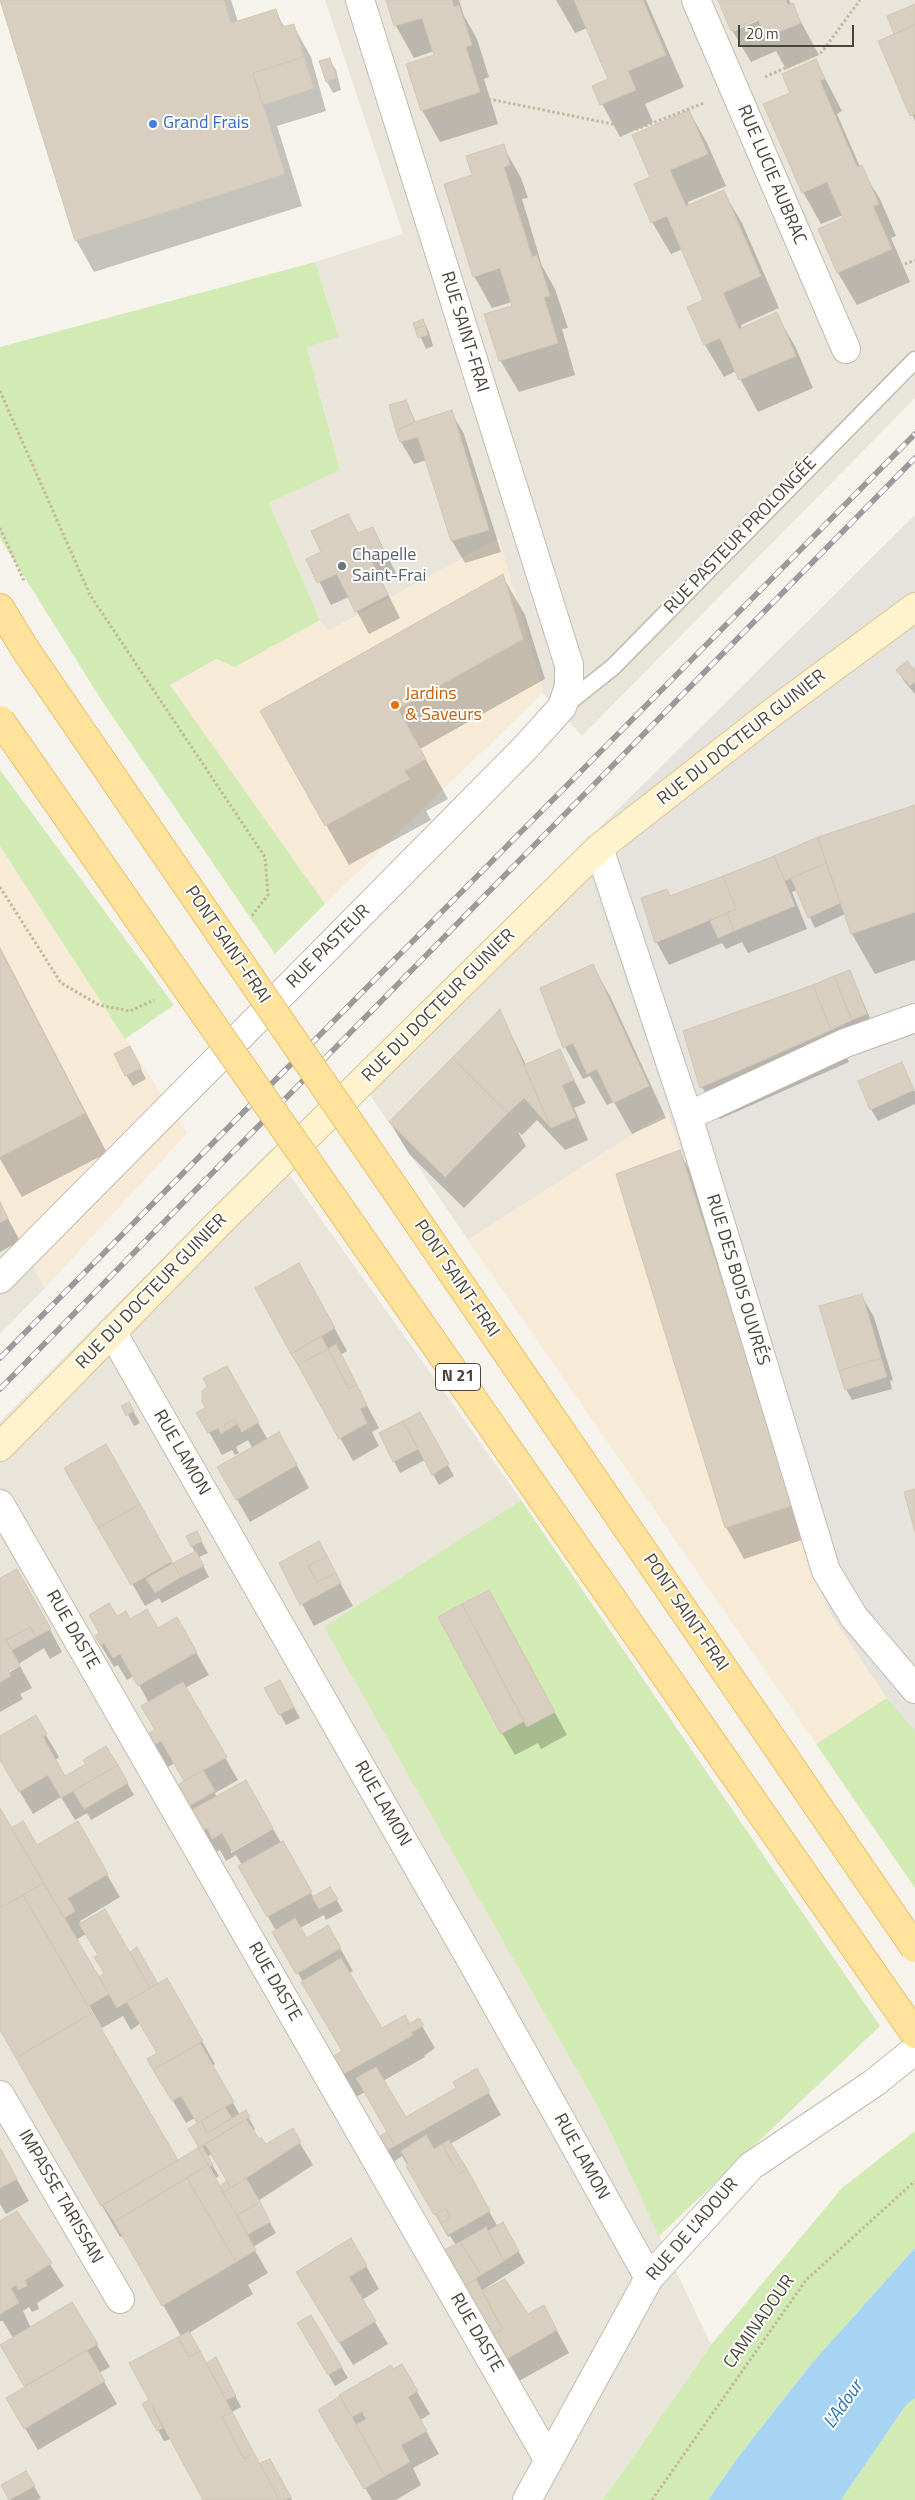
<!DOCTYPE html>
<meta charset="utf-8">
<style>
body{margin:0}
#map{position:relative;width:915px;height:2500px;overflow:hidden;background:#f6f3ec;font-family:"Titillium Web",sans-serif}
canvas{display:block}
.scale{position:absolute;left:738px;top:25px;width:116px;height:22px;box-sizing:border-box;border:2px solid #4b4439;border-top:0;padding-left:6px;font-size:15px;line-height:18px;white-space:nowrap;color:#4b4439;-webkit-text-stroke:4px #fff;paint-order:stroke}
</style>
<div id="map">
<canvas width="915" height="2500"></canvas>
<div class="scale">20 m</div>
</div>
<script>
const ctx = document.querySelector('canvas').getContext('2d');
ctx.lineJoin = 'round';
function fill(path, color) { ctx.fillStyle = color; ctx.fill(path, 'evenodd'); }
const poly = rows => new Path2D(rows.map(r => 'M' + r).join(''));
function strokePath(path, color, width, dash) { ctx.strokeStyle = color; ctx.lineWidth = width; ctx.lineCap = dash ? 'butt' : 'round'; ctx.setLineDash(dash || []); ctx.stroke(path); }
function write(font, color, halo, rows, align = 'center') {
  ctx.font = font + ' "Titillium Web",sans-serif'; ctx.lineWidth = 4; ctx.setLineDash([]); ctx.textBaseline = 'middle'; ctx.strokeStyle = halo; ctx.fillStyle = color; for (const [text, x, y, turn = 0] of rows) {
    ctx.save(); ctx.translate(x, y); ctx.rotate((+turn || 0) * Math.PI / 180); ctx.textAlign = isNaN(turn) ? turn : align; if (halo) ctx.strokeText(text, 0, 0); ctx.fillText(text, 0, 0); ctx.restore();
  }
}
fill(poly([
 [325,0,915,0,915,398,582,736,543,693,499,539,328,631,320,620,269,503,340,469,307,347,339,336,315,262,403,234],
 [579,848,668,1112,468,1240,353,1070],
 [271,1149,521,1500,325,1627,603,2116,711,2345,603,2500,0,2500,0,1422],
 [0,1203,45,1288,0,1334]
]), '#eae5da');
fill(poly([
 [499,538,543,693,325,904,170,685,216,659,235,667,320,620,328,631],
 [0,846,187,1133,45,1288,0,1203],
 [668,1112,828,1610,887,1698,816,1744,468,1240]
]), '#f7ead7');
fill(poly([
 [915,515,915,1730,887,1698,828,1610,668,1112,579,848]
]), '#e6e2dd');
fill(poly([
 [315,262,339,337,307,347,340,470,269,503,320,620,235,667,216,659,170,685,325,904,275,954,102,701,0,538,0,347],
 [0,770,174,1005,125,1039,0,846],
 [521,1500,880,2026,659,2236,603,2116,324,1627],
 [887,1698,915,1730,915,1888,816,1744],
 [915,2131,915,2248,812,2363,739,2456,708,2500,603,2500,711,2345,842,2188],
 [915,2398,915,2500,841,2500,906,2405]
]), '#d2eab4');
fill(poly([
 [915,2248,915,2398,906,2405,841,2500,708,2500,739,2456,812,2363]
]), '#a8d4f3');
fill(poly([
 [0,0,231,0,238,22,275,11,285,28,293,25,311,57,326,111,277,126,302,206,94,272,76,240],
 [388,0,459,0,464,16,477,39,489,77,484,79,498,124,440,142,422,110,436,56,434,51,414,58,396,26],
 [556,0,646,0,684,87,645,104,653,122,620,137,593,87,609,80,587,28,575,33],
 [720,0,789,0,819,55,786,69,776,51,751,62,732,30],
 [763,16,764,18,734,31,734,28],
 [915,6,915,121,880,42,895,34,888,17],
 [329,59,336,70,341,90,333,93,327,82],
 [816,61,842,111,837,114,860,167,880,199,896,236,891,238,910,282,857,305,838,273,819,230,844,219,843,215,821,224,803,192,792,93],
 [689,111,707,143,726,186,688,202,689,206,723,191,742,223,779,308,741,325,742,329,776,314,795,346,813,388,758,412,736,371,724,377,705,345,689,307,705,300,683,249,671,254,652,222,652,178],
 [503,146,521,178,528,198,522,199,542,266,555,289,568,328,562,329,575,375,519,392,500,360,514,307,512,302,492,308,474,276,474,176],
 [423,320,429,332,433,346,426,349,415,324],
 [406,401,416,423,451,412,464,434,501,552,465,563,452,541,427,460,414,464,401,442],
 [348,515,359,534,373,528,396,573,381,580,400,618,369,634,349,597,331,605,308,559,322,552],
 [502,575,525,615,545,679,420,749,448,799,426,811,431,820,349,865,261,711],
 [898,670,915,672,915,694,904,681],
 [915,806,915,960,875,974,852,934,845,914,815,928,797,890,792,892,807,929,748,953,742,942,726,949,722,943,669,965,657,943,643,899,667,890,671,897,818,840,820,845],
 [0,947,107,1153,22,1197,0,1159],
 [593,966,611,998,666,1118,632,1134,614,1102,607,1105,590,1076,583,1079,565,1047],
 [850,971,873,1025,840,1040,849,1062,720,1119,702,1087,814,986],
 [500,1011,526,1065,559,1051,586,1103,574,1108,588,1140,565,1150,537,1120,522,1135,518,1132,526,1146,464,1208,409,1154,390,1122],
 [136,1059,146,1079,133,1086,126,1075],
 [901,1064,915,1092,915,1104,878,1121,871,1109],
 [679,1152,698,1184,811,1537,744,1559,726,1527],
 [0,1203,20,1241,0,1252],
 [312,1287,347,1351,340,1355,379,1428,372,1432,379,1446,353,1461,257,1289],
 [861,1295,874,1317,893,1380,890,1381,892,1389,852,1400,846,1389],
 [226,1367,268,1440,292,1456,309,1488,250,1522,219,1468,253,1449,248,1440,236,1447,239,1453,235,1455,232,1450,222,1455,198,1413,207,1408],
 [123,1406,133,1411,140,1423,134,1426],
 [419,1414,454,1476,439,1485,425,1460,400,1473,380,1434],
 [105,1446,173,1565,195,1553,192,1546,196,1532,208,1553,199,1557,209,1577,162,1603,159,1598,145,1606,66,1468],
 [338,1579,353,1606,314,1626,302,1604],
 [0,1580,30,1593,62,1652,50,1659,44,1648,7,1671,7,1674,20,1666,32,1688,20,1694,23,1699,0,1712],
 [502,1614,567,1735,541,1749,538,1743,515,1755,502,1733],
 [116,1618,158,1630,177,1619,209,1675,185,1688,238,1780,215,1793,217,1797,272,1827,231,1850,231,1853,273,1829,314,1898,330,1888,343,1911,326,1920,324,1915,300,1928,306,1940,328,1927,353,1971,348,1974,382,2030,404,2017,409,2025,422,2026,435,2048,424,2056,425,2057,383,2081,406,2118,458,2088,476,2070,501,2115,450,2144,498,2227,503,2224,525,2263,481,2291,556,2329,569,2353,519,2381,444,2252,456,2245,450,2236,448,2237,402,2156,392,2163,384,2149,389,2133,365,2092,354,2098,341,2076,344,2052,274,1932,276,1931,240,1867,242,1865,236,1855,226,1861,220,1850,212,1854,174,1788,186,1781,175,1763,168,1767,149,1734,157,1730,149,1703,134,1676,127,1680,118,1665,114,1667,96,1637],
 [286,1693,300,1718,286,1725,280,1714],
 [35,1717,59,1757,55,1760,65,1778,87,1765,106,1748,134,1795,91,1820,87,1813,75,1820,61,1797,33,1814,0,1758,0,1738],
 [0,1811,38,1876,37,1847,77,1823,120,1897,80,1921,81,1924,147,1984,157,1986,167,1980,215,2064,212,2066,240,2115,245,2111,255,2129,252,2131,258,2141,265,2146,292,2130,313,2165,258,2201,276,2233,253,2247,268,2273,248,2285,253,2294,189,2333,206,2364,222,2370,241,2407,232,2412,260,2465,269,2460,292,2500,204,2500,171,2439,164,2441,158,2430,152,2409,181,2336,123,2236,120,2237,0,2028],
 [86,1934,99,1956,106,1974,98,1978,76,1940],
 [73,1978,102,2028,123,2016,131,2030,141,2023,158,2053,148,2059,186,2123,195,2118,199,2124,189,2129,216,2178,219,2176,207,2157,212,2154,228,2182,243,2224,240,2225,197,2150,178,2162,71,1979],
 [0,2149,29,2201,6,2214,0,2204],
 [16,2212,64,2286,37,2303,39,2309,32,2312,29,2307,23,2311,31,2328,72,2304,110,2367,99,2373,117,2404,38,2450,7,2398,26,2387,1,2345,13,2338,3,2321,0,2321,0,2222],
 [366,2266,379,2289,362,2300,388,2344,353,2365,310,2294],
 [311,2317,348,2378,335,2386,299,2323],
 [402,2366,430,2414,420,2420,439,2454,413,2468,421,2485,396,2500,372,2500,320,2410],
 [362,2407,370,2420,367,2420,360,2408],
 [26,2473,41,2498,37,2500,11,2500,2,2485]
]), '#0003');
const building = poly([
 [0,0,224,0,231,23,276,9,282,27,294,24,304,57,253,73,285,174,75,241,0,0],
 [386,0,452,0,454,7,459,5,472,45,466,47,480,92,421,111,406,64,434,55,422,18,394,26,386,0],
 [574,0,643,0,666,55,628,71,636,90,600,105,592,86,608,79,574,0],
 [718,0,786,0,788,5,793,3,801,23,766,37,758,19,731,31,718,0],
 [915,4,915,25,894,34,887,16,915,4],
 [915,25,915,114,910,116,878,41,915,25],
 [304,57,314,88,263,105,253,73,304,57],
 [330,58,336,78,326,82,319,61,330,58],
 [816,59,825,79,820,81,857,167,862,165,879,204,873,206,892,249,837,273,818,229,843,218,827,182,802,193,763,104,790,93,782,74,816,59],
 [689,110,708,154,670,170,686,206,724,190,761,276,723,293,739,329,777,312,796,356,739,380,720,338,704,345,687,307,703,300,667,216,651,223,634,184,650,177,632,135,689,110],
 [504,144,510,165,504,167,532,257,537,255,550,296,544,297,558,343,499,361,484,314,512,306,500,268,473,277,444,184,472,175,466,156,504,144],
 [423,319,425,325,415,329,413,323,423,319],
 [425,325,428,335,418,338,415,329,425,325],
 [406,400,415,422,396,431,389,405,406,400],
 [452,410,489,530,451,541,418,437,400,442,396,431,415,422,452,410],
 [348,514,358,533,373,527,384,551,370,558,388,595,355,612,337,574,317,583,306,559,321,552,311,531,348,514],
 [503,574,523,639,398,709,426,759,404,771,410,779,325,826,260,711,503,574],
 [907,661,915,670,915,682,910,686,896,670,907,661],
 [915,805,915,912,851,934,818,837,915,805],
 [818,837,826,863,785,881,774,856,818,837],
 [774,856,795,906,734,931,727,913,736,909,723,876,774,856],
 [826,863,840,903,808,918,791,878,826,863],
 [723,876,736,909,655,943,641,898,667,889,670,896,723,876],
 [727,913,734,931,718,938,710,921,727,913],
 [0,949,85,1113,0,1157,0,949],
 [593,964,649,1086,613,1103,597,1069,587,1074,573,1043,563,1048,540,988,593,964],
 [850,970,867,1014,852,1020,834,976,850,970],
 [834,976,852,1020,831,1030,813,985,834,976],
 [813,985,831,1030,700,1088,683,1031,813,985],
 [500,1009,551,1128,524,1098,508,1113,452,1058,500,1009],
 [130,1046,141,1068,125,1076,114,1054,130,1046],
 [560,1049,574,1080,562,1085,576,1117,551,1128,524,1065,560,1049],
 [452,1058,508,1113,445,1177,389,1122,452,1058],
 [902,1062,914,1090,870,1110,858,1081,902,1062],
 [680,1150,794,1505,725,1528,616,1174,680,1150],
 [0,1202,8,1218,0,1223,0,1202],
 [299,1263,335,1328,291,1354,255,1288,299,1263],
 [862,1294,881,1358,839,1371,819,1306,862,1294],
 [321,1336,328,1349,298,1365,291,1354,321,1336],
 [336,1344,357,1385,349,1389,328,1349,336,1344],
 [328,1349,349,1389,357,1385,367,1405,360,1409,367,1423,339,1439,298,1365,328,1349],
 [881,1358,887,1377,845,1390,839,1371,881,1358],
 [227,1366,259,1422,242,1432,234,1419,224,1425,227,1430,221,1434,218,1428,208,1433,196,1413,205,1408,202,1401,202,1391,207,1386,203,1378,227,1366],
 [129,1402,134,1411,126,1416,121,1406,129,1402],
 [420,1412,449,1464,432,1475,403,1421,420,1412],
 [234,1419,237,1424,227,1430,224,1425,234,1419],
 [403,1421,418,1449,393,1462,379,1433,403,1421],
 [279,1432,297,1465,236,1500,217,1467,279,1432],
 [106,1444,140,1504,98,1528,64,1468,106,1444],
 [915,1489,915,1532,904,1492,915,1489],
 [140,1504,172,1561,131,1585,98,1528,140,1504],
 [197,1531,202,1541,191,1547,186,1536,197,1531],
 [319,1541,327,1556,308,1566,317,1582,336,1573,341,1583,300,1605,279,1563,319,1541],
 [196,1551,204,1566,181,1577,173,1563,196,1551],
 [327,1556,336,1573,317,1582,308,1566,327,1556],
 [173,1563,181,1577,155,1593,146,1579,173,1563],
 [17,1569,51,1629,36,1637,30,1627,6,1640,20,1665,8,1671,11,1676,0,1682,0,1578,17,1569],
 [489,1590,555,1712,527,1727,462,1604,489,1590],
 [109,1603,117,1616,126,1611,130,1619,147,1609,158,1628,177,1617,197,1652,138,1686,120,1654,113,1658,104,1643,100,1645,95,1636,99,1633,89,1615,109,1603],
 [462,1604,524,1721,501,1734,438,1617,462,1604],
 [30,1627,36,1637,12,1650,6,1640,30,1627],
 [280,1680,294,1707,279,1715,264,1688,280,1680],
 [183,1682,227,1757,184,1781,161,1741,154,1745,147,1734,155,1730,141,1706,183,1682],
 [36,1715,47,1734,43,1737,65,1776,86,1764,83,1760,106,1746,118,1765,61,1798,48,1775,19,1792,0,1760,0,1736,36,1715],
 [118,1765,128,1783,84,1809,73,1791,118,1765],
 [203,1770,215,1791,184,1809,172,1788,203,1770],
 [246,1780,273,1828,232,1851,222,1833,212,1839,207,1828,198,1833,186,1813,246,1780],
 [0,1808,44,1883,0,1908,0,1808],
 [23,1821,37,1845,78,1821,108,1874,68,1898,75,1911,64,1918,11,1828,23,1821],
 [283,1841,312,1892,267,1917,238,1866,283,1841],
 [44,1883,109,1994,88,2006,23,1895,44,1883],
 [330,1887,338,1899,319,1909,312,1897,330,1887],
 [23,1895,92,2013,16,2058,0,2030,0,1908,23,1895],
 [105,1909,150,1988,117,2008,99,1977,104,1973,94,1957,98,1955,79,1924,105,1909],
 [295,1918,307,1938,328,1925,341,1948,296,1974,272,1932,295,1918],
 [137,1947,158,1984,150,1988,130,1952,137,1947],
 [341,1958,382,2028,405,2015,409,2022,407,2025,419,2018,424,2025,411,2033,413,2035,340,2076,331,2058,342,2051,301,1982,341,1958],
 [167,1978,203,2041,153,2070,147,2059,157,2053,127,2002,167,1978],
 [92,2013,178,2160,101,2206,16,2058,92,2013],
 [200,2043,234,2102,197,2123,181,2096,172,2101,153,2070,200,2043],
 [376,2067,406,2117,456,2088,453,2082,477,2068,490,2092,395,2146,356,2078,376,2067],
 [225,2107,232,2118,207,2133,201,2121,225,2107],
 [246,2110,250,2117,199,2148,188,2129,201,2121,207,2133,246,2110],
 [246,2119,259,2139,261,2137,266,2144,293,2128,301,2142,231,2188,205,2144,246,2119],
 [387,2132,395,2146,384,2152,376,2138,387,2132],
 [426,2135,434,2149,442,2144,459,2174,467,2169,490,2211,448,2235,441,2223,450,2218,446,2209,434,2215,406,2166,408,2164,401,2151,426,2135],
 [449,2140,467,2169,459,2174,442,2144,449,2140],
 [202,2146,213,2165,209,2167,198,2148,202,2146],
 [0,2148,17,2179,0,2188,0,2148],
 [198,2148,208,2165,114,2222,103,2205,198,2148],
 [208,2165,256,2250,236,2262,187,2178,208,2165],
 [187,2178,236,2262,162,2306,114,2222,187,2178],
 [246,2178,260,2202,237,2215,223,2193,246,2178],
 [227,2181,231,2188,223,2193,220,2186,227,2181],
 [260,2202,270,2222,247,2235,237,2215,260,2202],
 [446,2209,450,2218,441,2223,436,2214,446,2209],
 [17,2211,52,2263,25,2280,27,2286,18,2290,16,2285,11,2288,19,2303,0,2314,0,2221,17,2211],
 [503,2222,519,2251,504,2261,488,2231,503,2222],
 [486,2227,504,2261,481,2275,460,2242,486,2227],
 [351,2238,367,2266,349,2277,376,2321,339,2343,296,2272,351,2238],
 [460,2242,481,2275,463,2287,442,2251,460,2242],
 [476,2279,502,2329,491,2336,463,2287,476,2279],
 [505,2279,528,2314,544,2305,557,2330,505,2360,491,2336,502,2329,482,2291,505,2279],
 [72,2302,98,2344,24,2386,0,2345,72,2302],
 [311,2315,342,2367,328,2375,297,2323,311,2315],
 [189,2331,200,2351,189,2357,178,2337,189,2331],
 [178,2337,189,2357,200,2351,232,2412,222,2417,244,2459,254,2453,279,2500,203,2500,129,2363,178,2337],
 [87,2350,105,2381,24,2429,6,2398,87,2350],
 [216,2357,236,2396,226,2400,206,2363,216,2357],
 [402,2364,418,2391,408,2397,427,2431,401,2445,410,2462,385,2476,356,2425,367,2418,363,2411,352,2417,339,2395,391,2365,393,2369,402,2364],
 [340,2396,385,2476,364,2489,318,2410,340,2396],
 [148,2400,163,2428,157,2431,142,2404,148,2400],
 [232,2412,254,2453,244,2459,222,2417,232,2412],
 [270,2459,291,2497,285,2500,279,2500,260,2463,270,2459],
 [26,2471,35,2486,9,2500,1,2485,26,2471]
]);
fill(building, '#d8cfc1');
strokePath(building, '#d3c7b3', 1);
const lane = poly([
 [564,706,613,667,915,360]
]);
const street = poly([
 [696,0,846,349],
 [599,848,688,1116,826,1571,854,1617,915,1689],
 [688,1116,845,1043,915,1018],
 [0,1279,526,747,562,707,569,686,569,665,360,0],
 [112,1332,478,1972,649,2278],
 [0,1504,548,2459],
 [0,2095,120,2299],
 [527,2500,649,2278,751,2166,874,2083,915,2050]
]);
const secondary = poly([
 [0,1447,218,1224,599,848,773,712,915,607]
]);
const primary = poly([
 [0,608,25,649]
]);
strokePath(lane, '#c2bbae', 19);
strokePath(street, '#c2bbae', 30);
strokePath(secondary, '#d6c79b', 30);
strokePath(primary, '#e7c069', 30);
strokePath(poly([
 [765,77,822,52,860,0],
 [431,116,489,99,637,129,704,103],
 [854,285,915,260],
 [0,391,90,595,265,857,268,895,251,917],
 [0,528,24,581],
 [0,887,61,983,99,1005,130,1011,154,1000],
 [652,2500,806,2280,915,2181]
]), '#c4b79e', 3, [2.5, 2.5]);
strokePath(lane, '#fff', 16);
strokePath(street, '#fff', 28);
strokePath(secondary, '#fff3cd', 28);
strokePath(primary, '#ffe29c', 28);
const rail = poly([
 [0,1358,915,434],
 [0,1389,915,458]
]);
strokePath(rail, '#9a9a9a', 5.5);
strokePath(rail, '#fff', 4, [11]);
const primaryBridge = poly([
 [25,649,915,1948],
 [0,720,915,2034]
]);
strokePath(primaryBridge, '#e7c069', 30, []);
strokePath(primaryBridge, '#ffe29c', 28);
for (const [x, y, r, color] of [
 [153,124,5,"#3f7fe0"],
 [342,566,5,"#6b7280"],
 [395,705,5,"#e8710a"]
]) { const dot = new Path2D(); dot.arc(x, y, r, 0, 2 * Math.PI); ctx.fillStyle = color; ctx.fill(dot); strokePath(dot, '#fff', 2); }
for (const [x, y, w] of [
 [458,1377,45]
]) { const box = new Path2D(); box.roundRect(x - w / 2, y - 13.5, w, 27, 4); ctx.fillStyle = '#fff'; ctx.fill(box); strokePath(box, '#4b4439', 1); }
write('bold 16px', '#4b4439', null, [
 ["N 21",458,1377]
]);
write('18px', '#366cbe', '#fff', [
 ["Grand Frais",163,124]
], 'left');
write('18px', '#4b4439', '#fff', [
 ["RUE LUCIE AUBRAC",771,175,67],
 ["RUE SAINT-FRAI",464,332,73],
 ["RUE PASTEUR PROLONGÉE",741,536,-46],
 ["RUE DU DOCTEUR GUINIER",742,738,-38],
 ["PONT SAINT-FRAI",227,945,56],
 ["RUE PASTEUR",329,947,-45],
 ["RUE DU DOCTEUR GUINIER",439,1006,-45],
 ["PONT SAINT-FRAI",456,1279,56],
 ["RUE DES BOIS OUVRÉS",737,1280,73],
 ["RUE DU DOCTEUR GUINIER",152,1292,-46],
 ["RUE LAMON",181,1453,60],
 ["PONT SAINT-FRAI",685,1613,56],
 ["RUE DASTE",72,1630,60],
 ["RUE LAMON",382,1804,60],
 ["RUE DASTE",274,1982,60],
 ["RUE LAMON",581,2157,61],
 ["IMPASSE TARISSAN",60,2197,60],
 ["RUE DE L'ADOUR",693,2230,-49],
 ["CAMINADOUR",760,2322,-55],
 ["RUE DASTE",476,2333,60]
]);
write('18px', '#5b616d', '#fff', [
 ["Chapelle",352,556],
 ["Saint-Frai",352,577]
], 'left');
write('18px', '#c56008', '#fff', [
 ["Jardins",405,695],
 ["& Saveurs",405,716]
], 'left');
write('italic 19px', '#2d7ab2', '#fff', [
 ["L'Adour",844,2405,-55]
]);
</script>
